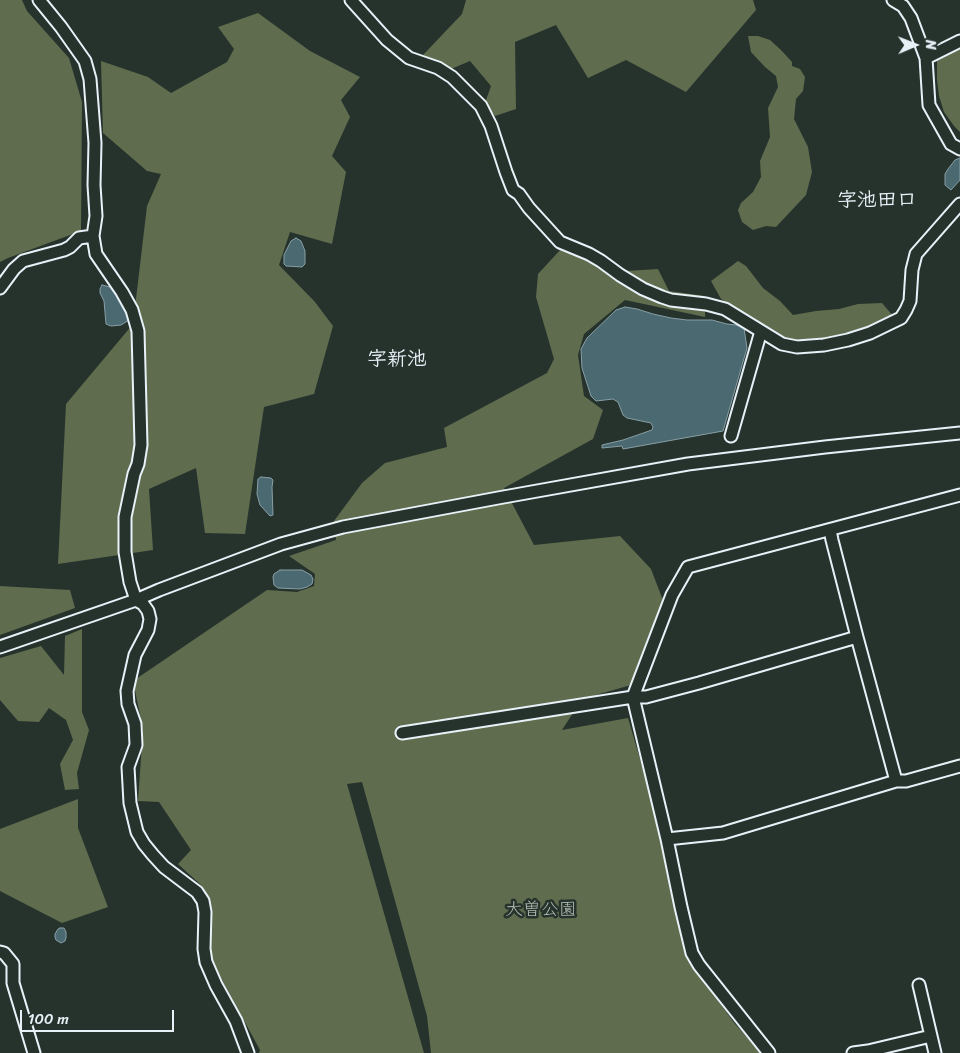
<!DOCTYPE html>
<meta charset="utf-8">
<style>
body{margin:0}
#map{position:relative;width:960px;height:1053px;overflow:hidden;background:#26332d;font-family:Sriracha,sans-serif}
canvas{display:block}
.north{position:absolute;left:890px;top:20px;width:50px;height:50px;-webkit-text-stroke:4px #26332d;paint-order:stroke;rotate:89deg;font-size:14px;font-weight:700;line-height:20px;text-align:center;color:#e8f1f8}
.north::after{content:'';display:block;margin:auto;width:18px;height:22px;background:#e8f1f8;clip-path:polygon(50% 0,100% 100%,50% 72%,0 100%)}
.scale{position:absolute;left:20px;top:1010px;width:154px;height:22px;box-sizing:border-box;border:2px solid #e8f1f8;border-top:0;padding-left:6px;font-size:15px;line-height:18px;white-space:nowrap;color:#e8f1f8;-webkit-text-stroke:4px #26332d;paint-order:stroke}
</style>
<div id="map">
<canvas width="960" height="1053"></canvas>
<div class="north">N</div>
<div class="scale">100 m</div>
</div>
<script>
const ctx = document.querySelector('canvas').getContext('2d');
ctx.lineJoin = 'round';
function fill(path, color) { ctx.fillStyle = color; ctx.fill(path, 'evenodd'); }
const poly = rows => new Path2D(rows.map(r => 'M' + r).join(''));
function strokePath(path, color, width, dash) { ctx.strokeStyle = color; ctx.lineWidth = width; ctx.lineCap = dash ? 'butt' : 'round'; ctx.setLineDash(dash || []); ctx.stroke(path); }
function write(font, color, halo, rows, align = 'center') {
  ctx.font = font + ' Sriracha,"Klee One",sans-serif'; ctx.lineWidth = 5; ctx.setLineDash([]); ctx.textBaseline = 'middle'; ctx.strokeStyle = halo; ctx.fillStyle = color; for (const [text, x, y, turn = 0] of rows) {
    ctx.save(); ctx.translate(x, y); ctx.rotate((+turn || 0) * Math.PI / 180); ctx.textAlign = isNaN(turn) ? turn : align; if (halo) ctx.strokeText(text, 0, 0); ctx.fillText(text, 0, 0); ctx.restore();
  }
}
fill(poly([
 [0,0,22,0,27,11,69,58,82,102,81,231,8,258,0,262],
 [466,0,753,0,756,10,686,92,626,60,588,78,556,25,515,42,516,109,495,116,485,103,491,86,470,61,451,69,423,55,462,14],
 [258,13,310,51,360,77,341,100,350,117,332,156,346,172,332,244,290,232,279,265,315,302,333,326,314,394,264,407,245,534,205,533,196,468,149,489,153,550,58,564,66,404,133,324,147,206,161,174,147,171,103,133,101,61,148,77,171,93,227,62,234,49,218,27],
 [748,36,758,36,770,40,781,50,792,62,792,66,800,69,805,77,803,91,796,99,794,119,808,147,812,172,806,195,776,227,766,226,753,230,742,222,738,210,741,203,753,192,761,177,760,161,770,137,768,108,778,87,776,76,765,67,751,52],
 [960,48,960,132,954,126,944,112,939,96,937,80,937,58],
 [562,248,589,259,610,272,658,269,669,291,705,296,705,317,625,300,584,334,578,355,584,396,603,410,593,439,504,488,534,545,620,536,651,569,664,603,631,685,582,699,562,730,628,718,706,984,735,1024,762,1053,431,1053,427,1016,362,782,347,784,424,1053,259,1053,260,1050,208,954,210,914,201,885,178,864,191,850,159,802,138,801,143,729,133,681,267,590,297,592,314,586,315,574,289,556,336,540,334,521,362,483,385,463,447,447,444,428,547,373,554,359,536,297,538,274],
 [738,261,746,266,763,288,780,301,793,315,816,311,839,309,858,304,882,303,893,316,870,326,834,337,801,341,782,337,757,324,736,308,721,299,711,281],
 [0,586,70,590,75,608,0,635],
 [82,629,82,712,89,730,77,773,79,789,65,790,60,764,73,740,66,720,49,708,39,722,18,721,0,700,0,658,41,646,64,675,65,636],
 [78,799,78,828,108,907,62,923,0,891,0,829]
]), '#5f6c4e');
const water = poly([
 [960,158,960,180,951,190,945,185,945,174,948,169,955,160,960,158],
 [296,238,301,241,305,251,305,264,302,267,286,266,284,264,284,255,291,241,296,238],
 [102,285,110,287,124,304,129,314,129,320,121,325,111,326,106,324,104,301,100,293,100,289,102,285],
 [625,307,637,309,653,314,671,318,687,320,712,320,727,324,736,325,744,328,747,348,723,431,623,449,622,446,602,448,602,445,623,440,652,430,653,427,651,423,627,418,623,415,618,402,613,399,596,401,591,396,582,368,581,349,587,338,616,310,625,307],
 [261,477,271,478,273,480,272,487,273,515,270,516,260,505,257,494,258,479,261,477],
 [280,570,302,570,311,575,313,579,312,584,307,587,300,589,278,588,274,585,273,577,274,574,280,570],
 [60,928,64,928,66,932,66,938,65,941,61,943,56,940,55,937,55,934,58,929,60,928]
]);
fill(water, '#4a6971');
strokePath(water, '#899fa7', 1);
const minor = poly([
 [39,0,61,27,85,61,90,79,95,143,94,185,96,216,93,236,96,254,122,292,132,310,138,331,141,445,138,464,134,474,125,517,125,552,130,582,136,600,143,604,148,611,150,619,148,630,135,655,127,691,128,704,135,724,136,745,128,767,130,803,137,832,144,844,153,855,164,867,197,892,203,901,205,912,204,949,206,962,216,985,236,1021,248,1053],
 [351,0,387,40,409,58,438,68,452,77,481,106,491,126,506,172,513,190,519,194,529,208,560,242,589,254,601,261,620,275,643,289,662,297,671,300,706,304,725,309,782,344,797,347,824,345,848,340,870,333,901,318,906,310,910,301,912,270,916,254,960,204],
 [893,0,903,6,911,18,926,58,929,105,951,144,960,149],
 [926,58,960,41],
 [0,288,14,269,23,261,64,250,70,247,79,238,93,236],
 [731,436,761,331],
 [830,530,832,540,857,637,896,781],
 [0,647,136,600,159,590,281,544,343,527,498,498,688,464,825,447,960,433],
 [402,733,633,697,646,697,699,683,857,637],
 [667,839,723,833,896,781,906,781,960,766],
 [0,952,4,953,13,964,13,983,34,1053],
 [919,985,935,1053],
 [769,1053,699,965,692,953,681,907,667,839,633,697,672,595,688,567,960,495],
 [853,1053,868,1051,931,1036]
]);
strokePath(minor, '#e8f1f8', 15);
strokePath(minor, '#26332d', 11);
write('18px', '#b1bcb4', '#26332d', [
 ["大曽公園",541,910]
]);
write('bold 20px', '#e8f1f8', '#26332d', [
 ["字池田口",877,201],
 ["字新池",397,360]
]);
</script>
